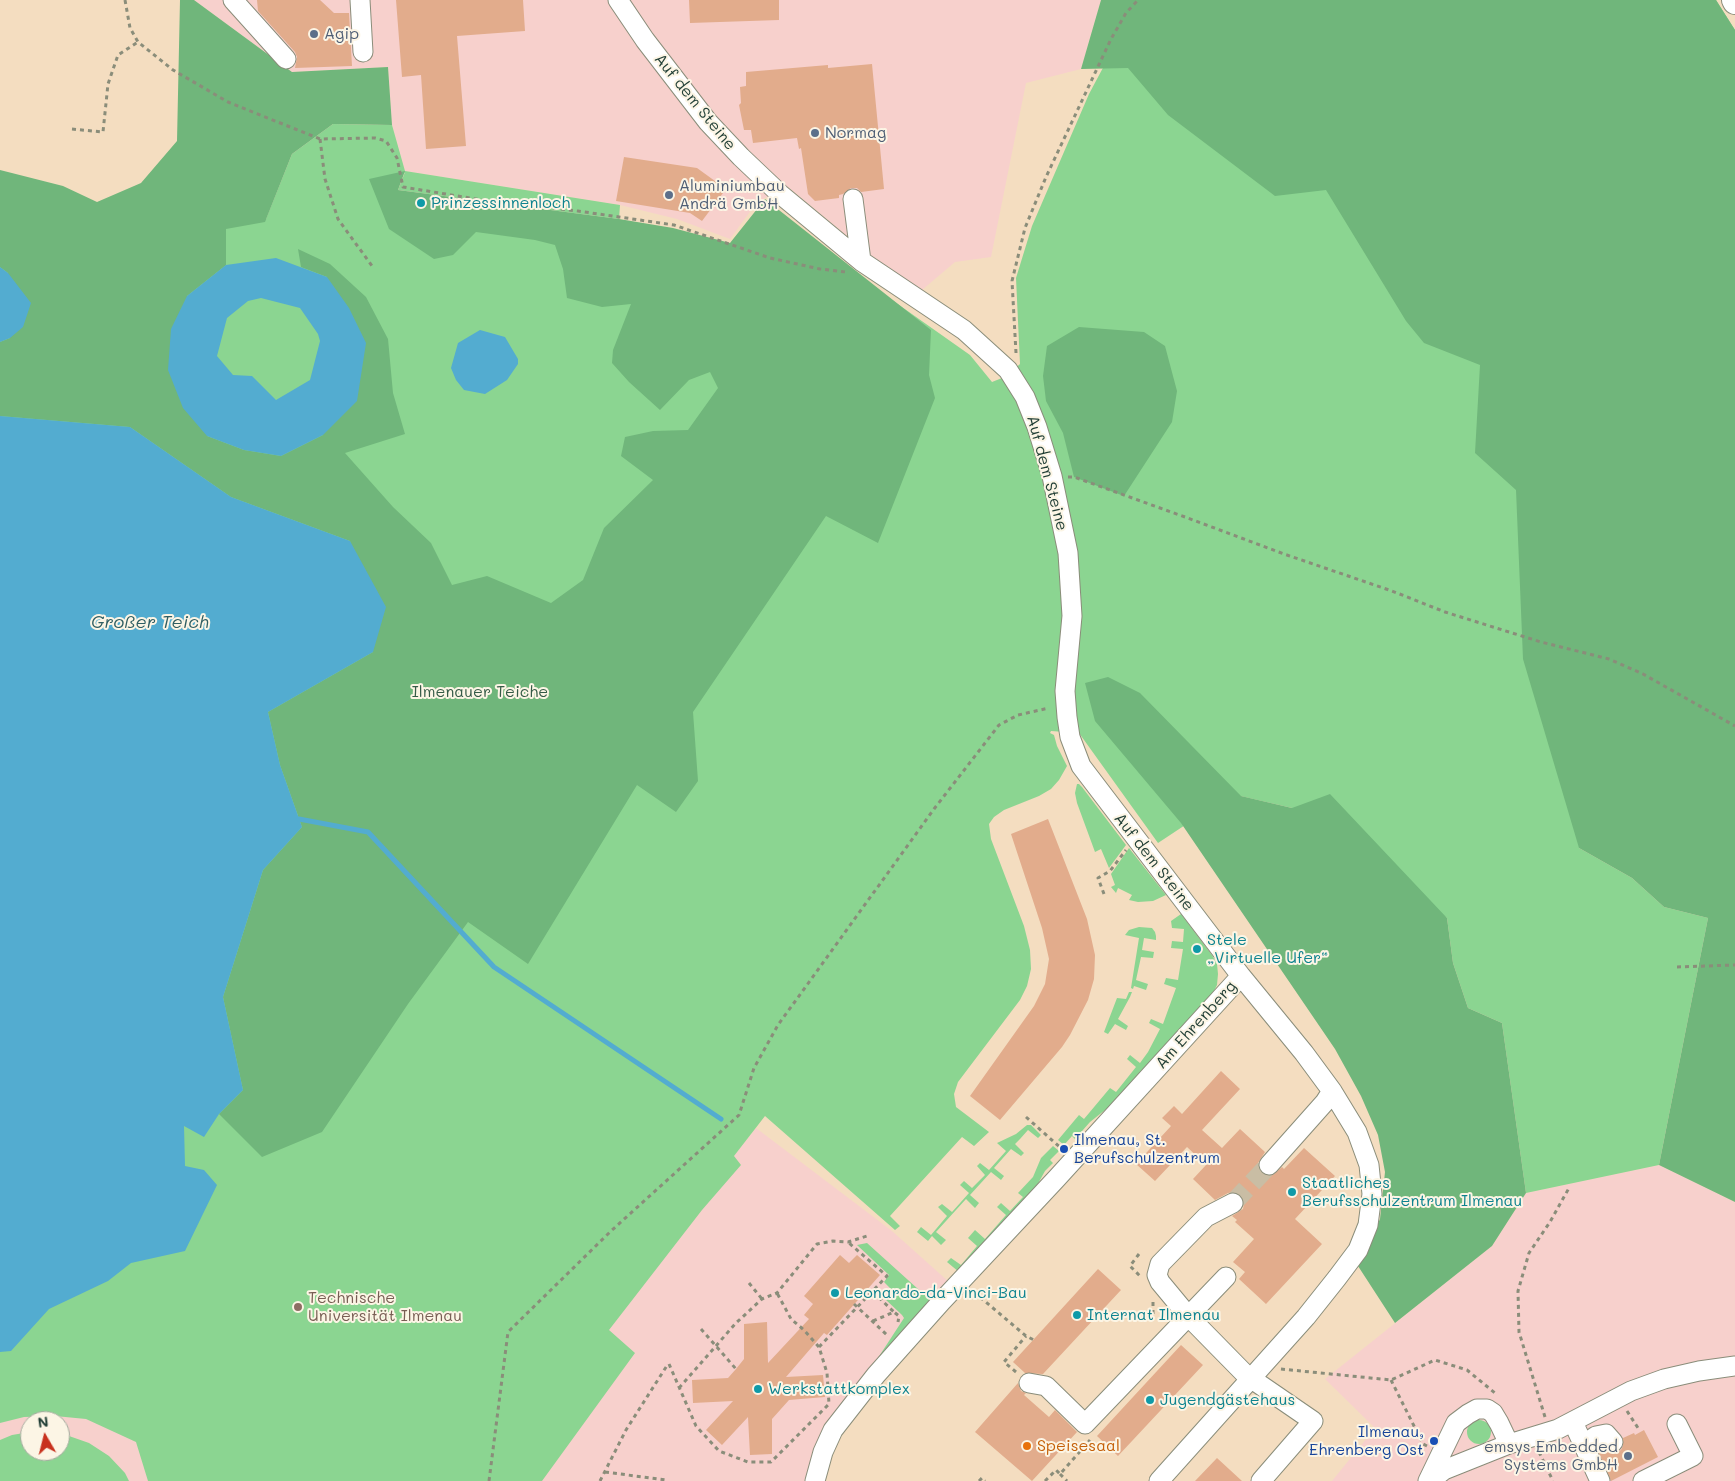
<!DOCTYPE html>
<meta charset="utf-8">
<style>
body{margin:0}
#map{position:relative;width:1735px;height:1481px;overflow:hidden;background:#f4ddc0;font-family:Mali,sans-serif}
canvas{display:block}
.north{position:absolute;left:20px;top:1411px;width:50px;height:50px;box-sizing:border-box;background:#fcf5e5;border:1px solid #a4ab9e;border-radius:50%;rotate:352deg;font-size:14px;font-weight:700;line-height:20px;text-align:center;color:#1f3d34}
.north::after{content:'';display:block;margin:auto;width:18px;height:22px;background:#c8321e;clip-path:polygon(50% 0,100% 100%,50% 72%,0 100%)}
</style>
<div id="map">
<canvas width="1735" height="1481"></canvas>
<div class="north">N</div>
</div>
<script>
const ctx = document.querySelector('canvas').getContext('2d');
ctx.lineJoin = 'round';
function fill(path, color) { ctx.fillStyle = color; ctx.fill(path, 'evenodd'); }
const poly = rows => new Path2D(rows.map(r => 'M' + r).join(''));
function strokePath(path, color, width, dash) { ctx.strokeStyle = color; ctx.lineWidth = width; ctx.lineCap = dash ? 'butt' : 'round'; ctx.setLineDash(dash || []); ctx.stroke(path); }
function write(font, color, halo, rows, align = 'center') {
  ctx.font = font + ' Mali,sans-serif'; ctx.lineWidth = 4; ctx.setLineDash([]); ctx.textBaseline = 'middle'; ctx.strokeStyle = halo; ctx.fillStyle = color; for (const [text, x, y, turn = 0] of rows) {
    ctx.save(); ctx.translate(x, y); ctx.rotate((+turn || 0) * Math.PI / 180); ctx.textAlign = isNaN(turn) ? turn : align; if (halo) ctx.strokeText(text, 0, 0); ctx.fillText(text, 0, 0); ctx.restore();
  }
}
fill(poly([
 [194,0,1101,0,1081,69,1026,83,991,257,955,262,922,290,869,254,788,187,763,199,752,209,730,239,677,219,620,205,405,171,392,125,388,67,292,72],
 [756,1128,892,1231,949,1282,841,1413,809,1481,0,1481,0,1386,557,1373],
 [30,1421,60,1421,60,1451,30,1451],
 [1659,1165,1735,1202,1735,1481,1332,1481,1375,1428,1325,1379,1492,1246,1526,1193]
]), '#f7d0cc');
fill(poly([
 [1716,0,1735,30,1579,848,1632,878,1664,907,1708,918,1659,1165,1526,1193,1502,1023,1468,1008,1453,963,1447,918,1292,808,1232,794,1158,843,1079,733,1051,731,1050,733,1054,735,1057,746,1067,766,1059,780,1051,789,1039,796,1004,810,994,817,989,824,991,839,1024,926,1030,950,1031,969,1027,986,1020,1000,958,1082,954,1094,956,1107,989,1132,974,1146,962,1137,890,1216,900,1226,895,1230,765,1116,734,1156,741,1165,702,1210,609,1330,635,1353,542,1481,148,1481,136,1442,86,1419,55,1416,24,1417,0,1423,0,174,96,209,266,219,292,154,333,124,392,125,405,171,620,205,619,219,398,190,405,172,378,201,858,276,970,355,992,382,1007,376,1020,364,1016,278,1032,226,1089,94,1129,19],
 [1077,784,1079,784,1082,787,1126,845,1109,868,1101,849,1095,852,1077,803,1075,793],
 [1129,848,1166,895,1153,901,1138,902,1129,900,1132,895,1118,888,1116,893,1111,887,1115,885,1111,874],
 [1181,914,1212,955,1217,964,1218,974,1217,985,1213,993,1125,1094,1090,1122,1075,1139,1072,1136,1064,1145,1058,1140,1079,1115,1084,1119,1110,1088,1116,1092,1136,1067,1127,1059,1130,1055,1140,1063,1148,1052,1160,1029,1149,1023,1151,1019,1163,1024,1176,988,1164,984,1166,978,1178,980,1183,949,1171,948,1172,941,1183,942,1184,929,1172,928,1171,921],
 [1139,927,1152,928,1155,932,1156,936,1156,940,1144,938,1142,950,1154,952,1153,958,1141,957,1136,980,1148,984,1146,990,1134,986,1133,989,1131,988,1139,938,1125,935,1129,930],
 [1129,992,1132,992,1130,997,1118,1019,1128,1026,1126,1030,1115,1024,1108,1034,1104,1032,1117,998,1126,999],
 [1027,1125,1031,1125,1041,1135,1038,1138,1028,1130,1020,1139,1015,1144,1024,1153,1021,1156,1011,1149,994,1168,1004,1176,1001,1180,991,1172,970,1195,979,1203,975,1208,966,1199,936,1232,946,1240,941,1245,932,1236,928,1241,917,1232,921,1227,931,1235,947,1216,938,1207,942,1204,952,1212,969,1193,960,1185,964,1181,972,1188,985,1175,977,1166,980,1163,989,1170,1006,1151,997,1143,1016,1134],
 [1053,1146,1059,1151,1050,1160,1053,1163,1045,1171,1030,1198,959,1272,947,1262,951,1258,961,1265,977,1246,968,1238,975,1230,985,1239,1006,1215,997,1207,1001,1203,1010,1211,1023,1197,1018,1193,1033,1177,1041,1158],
 [867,1243,928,1298,930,1302,877,1366,876,1361,904,1318,902,1315,885,1299,893,1291,884,1282,889,1275,857,1245],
 '1467 1432a12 12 0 1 1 24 0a12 12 0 1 1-24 0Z',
 [30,1432,30,1451,60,1451,60,1434,69,1436,89,1443,109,1456,125,1473,129,1481,0,1481,0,1440,12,1435]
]), '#8bd591');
fill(poly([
 [180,0,194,0,292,72,388,67,392,125,333,124,292,154,265,222,226,229,226,265,187,296,207,436,244,450,281,456,323,435,327,277,301,267,298,249,330,264,366,297,388,339,393,393,405,434,345,453,393,507,431,543,452,585,487,576,551,603,583,580,604,528,653,480,621,456,625,437,653,431,688,430,718,388,710,372,689,380,660,410,629,382,612,363,613,350,631,304,602,307,567,298,563,269,555,245,535,240,476,232,453,255,434,259,389,229,369,179,405,171,398,190,619,219,673,228,730,243,765,199,931,330,929,375,935,398,878,543,826,516,693,712,698,781,676,812,637,785,528,964,468,922,408,1004,322,1132,262,1157,219,1114,243,1090,223,997,263,870,302,827,280,765,268,712,373,652,350,541,231,497,130,427,0,416,0,342,10,338,8,273,0,267,0,170,63,186,97,202,141,183,177,141],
 [1101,0,1716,0,1735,30,1735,1202,1659,1165,1708,918,1664,907,1632,878,1579,848,1523,659,1516,490,1475,453,1480,365,1424,343,1406,321,1326,190,1275,196,1168,115,1128,68,1081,69],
 [1079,327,1144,332,1165,346,1177,391,1172,422,1124,496,1074,477,1063,433,1046,401,1043,376,1047,346],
 [1108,677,1140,693,1241,796,1292,808,1330,794,1447,918,1453,963,1468,1008,1502,1023,1526,1193,1492,1246,1395,1323,1358,1266,1380,1219,1385,1172,1378,1135,1361,1096,1335,1049,1181,823,1095,721,1085,683]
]), '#70b67b');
fill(poly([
 [276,258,327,277,349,308,366,343,357,401,323,435,281,456,244,450,207,436,183,408,168,370,171,329,187,296,226,265],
 [261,298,300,308,318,334,320,341,310,380,276,400,252,376,233,375,217,356,227,318,248,301],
 [0,267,8,273,31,303,23,327,10,338,0,342],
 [480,330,505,337,518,359,518,364,507,380,485,394,464,390,456,380,451,368,458,343],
 [0,416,130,427,231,497,350,541,386,607,373,652,268,712,280,765,302,827,263,870,223,997,243,1090,219,1114,204,1137,184,1126,185,1166,204,1170,217,1185,185,1251,131,1263,108,1281,49,1309,11,1351,0,1352]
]), '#53acd0');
strokePath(poly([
 [299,819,368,832,494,967,721,1119]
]), '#53acd0', 5);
fill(poly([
 [257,0,320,0,334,13,349,13,352,66,295,68,297,57,295,52,258,11],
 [396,0,523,0,525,31,457,36,466,146,426,149,421,75,402,77],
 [689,0,779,0,779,20,690,23],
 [872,64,884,189,861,192,857,188,851,188,843,194,839,195,839,198,815,201,808,194,801,148,799,149,797,138,753,143,751,130,744,130,739,105,741,103,740,87,746,86,746,72,828,65,828,68],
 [624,157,697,168,726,189,702,221,690,213,616,201],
 [1048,819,1087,919,1095,955,1094,979,1088,1000,1070,1035,1062,1047,1000,1120,970,1096,1034,1006,1045,984,1049,959,1042,928,1011,834],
 [1221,1071,1240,1089,1202,1130,1222,1148,1240,1129,1265,1152,1258,1163,1258,1168,1261,1173,1266,1176,1273,1175,1282,1167,1284,1169,1304,1148,1335,1176,1295,1219,1322,1244,1266,1304,1239,1279,1245,1272,1233,1262,1254,1239,1235,1222,1237,1220,1232,1216,1243,1209,1244,1203,1243,1197,1239,1194,1234,1192,1228,1193,1215,1200,1193,1179,1206,1165,1187,1147,1155,1181,1136,1164,1171,1126,1162,1118,1174,1106,1182,1114],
 [840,1255,849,1263,857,1255,880,1275,827,1335,824,1333,786,1377,823,1375,825,1397,789,1400,772,1419,772,1454,750,1455,748,1417,722,1445,706,1430,733,1401,693,1403,692,1380,728,1378,736,1369,744,1359,744,1324,767,1322,768,1363,809,1319,804,1315,813,1304,804,1296],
 [1098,1269,1121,1290,1043,1374,1025,1373,1013,1362],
 [1181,1345,1203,1365,1118,1456,1097,1436],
 [1018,1383,1021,1391,1026,1393,1024,1395,1049,1417,1055,1410,1077,1432,1032,1481,975,1432],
 [1644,1430,1658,1457,1611,1481,1598,1451,1603,1448,1609,1452,1616,1453,1621,1450,1623,1446,1623,1438,1634,1433,1635,1435],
 [1217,1458,1242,1481,1195,1481]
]), '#e2ac8c');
strokePath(poly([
 [1233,1203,1269,1165]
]), '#c9bda4', 19, [19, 9]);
const minor = poly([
 [233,0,286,59],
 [360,0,363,52],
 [618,0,645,40,708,122,741,157,780,194,861,261,964,330,1008,370,1025,397,1037,427,1052,476,1068,553,1072,616,1065,691,1067,717,1070,737,1081,766,1241,976,1304,1053,1332,1091,1357,1132,1369,1165,1372,1194,1368,1225,1358,1250,1337,1278,1306,1317,1159,1481],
 [853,199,861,261],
 [1269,1165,1325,1102,1332,1091],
 [1233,1203,1206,1217,1160,1264,1157,1275,1160,1282,1189,1317,1246,1375,1313,1421,1261,1481],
 [1029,1383,1046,1386,1085,1424,1226,1277],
 [1573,1422,1600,1481],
 [1583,1445,1596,1436,1606,1434,1613,1442],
 [815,1481,823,1452,833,1430,876,1375,942,1301,1057,1178,1241,976],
 [1428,1481,1456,1423,1468,1414,1477,1409,1487,1409,1493,1413,1499,1423,1509,1444],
 [1430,1481,1444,1470,1509,1444,1558,1429,1631,1391,1664,1379,1699,1371,1735,1366],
 [1643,1481,1693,1456,1677,1424]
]);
const major = poly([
 [1734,0,1735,2]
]);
strokePath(minor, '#8a8d7a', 21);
strokePath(major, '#8a8d7a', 26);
strokePath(poly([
 [125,0,130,28,138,42,173,70,228,102,320,139,375,138,386,141,397,158,403,187,482,200,578,211,674,225,770,258,820,269,846,272],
 [72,129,103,132,108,84,118,55,138,42],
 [320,139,325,179,338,219,372,266],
 [1016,353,1012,281,1025,228,1046,177,1111,39,1126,13,1138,0],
 [1068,477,1074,477,1185,517,1284,554,1392,591,1445,612,1541,642,1609,659,1643,674,1735,726],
 [1104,894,1098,878,1110,871,1126,850],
 [1677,967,1735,965],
 [1026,1117,1062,1149],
 [1139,1254,1130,1266,1140,1276],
 [749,1283,762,1299],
 [873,1292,894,1312],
 [974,1292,1026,1336,1034,1340],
 [1153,1302,1153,1316],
 [854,1304,888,1336],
 [873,1321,894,1312,899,1316,898,1322],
 [701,1329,736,1369],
 [819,1347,887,1276,849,1243],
 [669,1364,696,1426,719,1451,748,1462,771,1462,829,1404,827,1373,819,1347,804,1330,791,1319,777,1293],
 [1281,1369,1391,1380,1435,1360,1467,1370,1495,1393],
 [1016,1372,1004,1362,1026,1336],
 [1391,1380,1423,1444,1427,1446],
 [679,1388,736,1323,762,1299,777,1293,817,1244,833,1241,848,1242,867,1236],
 [1627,1411,1638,1428],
 [1545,1417,1519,1332,1518,1291,1529,1253,1550,1222,1569,1188],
 [1539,1452,1553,1481],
 [605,1472,666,1480],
 [1060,1474,1067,1481],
 [489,1481,508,1332,611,1231,739,1115,754,1068,778,1025,934,809,999,725,1018,715,1049,708],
 [600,1481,626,1430,668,1364],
 [979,1481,982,1478,985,1481],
 [1045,1481,1056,1470,1060,1474,1090,1440]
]), '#8a8d7a', 3, [4, 4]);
strokePath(minor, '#fff', 19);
strokePath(major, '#fff', 24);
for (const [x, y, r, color] of [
 [314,34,5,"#5c6f8a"],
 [815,133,5,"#5c6f8a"],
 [669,195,5,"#5c6f8a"],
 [421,203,5,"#0f9aa8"],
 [1197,949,5,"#0f9aa8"],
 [1064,1149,5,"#1a4fb4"],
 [1292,1192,5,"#0f9aa8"],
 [835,1293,5,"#0f9aa8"],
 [298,1307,5,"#8d6e63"],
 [1077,1315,5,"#0f9aa8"],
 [758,1389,5,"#0f9aa8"],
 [1150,1400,5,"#0f9aa8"],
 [1434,1441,5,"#1a4fb4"],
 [1027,1446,5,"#e8710a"],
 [1628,1456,5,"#5c6f8a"]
]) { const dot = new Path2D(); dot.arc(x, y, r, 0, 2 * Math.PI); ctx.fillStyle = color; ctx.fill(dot); strokePath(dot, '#fcf5e5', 2); }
write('16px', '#4e5e75', '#fcf5e5', [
 ["Agip",324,34],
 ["Normag",825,133],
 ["Aluminiumbau",679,186],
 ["Andrä GmbH",679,204],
 ["emsys Embedded",1618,1447,"right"],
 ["Systems GmbH",1618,1465,"right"]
], 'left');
write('16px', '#1f3d34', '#fcf5e5', [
 ["Auf dem Steine",695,102,51],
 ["Auf dem Steine",1047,473,75],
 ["Auf dem Steine",1154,862,52],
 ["Am Ehrenberg",1196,1025,-48]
]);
write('16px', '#0d838f', '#fcf5e5', [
 ["Prinzessinnenloch",431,203],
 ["Stele",1207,940],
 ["„Virtuelle Ufer“",1207,958],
 ["Staatliches",1302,1183],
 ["Berufsschulzentrum Ilmenau",1302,1201],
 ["Leonardo-da-Vinci-Bau",845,1293],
 ["Internat Ilmenau",1087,1315],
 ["Werkstattkomplex",768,1389],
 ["Jugendgästehaus",1160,1400]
], 'left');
write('16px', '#355b47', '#fcf5e5', [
 ["Ilmenauer Teiche",480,692]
]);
write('16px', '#164399', '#fcf5e5', [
 ["Ilmenau, St.",1074,1140],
 ["Berufschulzentrum",1074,1158],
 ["Ilmenau,",1424,1432,"right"],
 ["Ehrenberg Ost",1424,1450,"right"]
], 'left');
write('16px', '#785e54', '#fcf5e5', [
 ["Technische",308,1298],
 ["Universität Ilmenau",308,1316]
], 'left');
write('16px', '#c56008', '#fcf5e5', [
 ["Speisesaal",1037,1446]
], 'left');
write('italic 18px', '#2f5e63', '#fcf5e5', [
 ["Großer Teich",150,622]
]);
</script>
